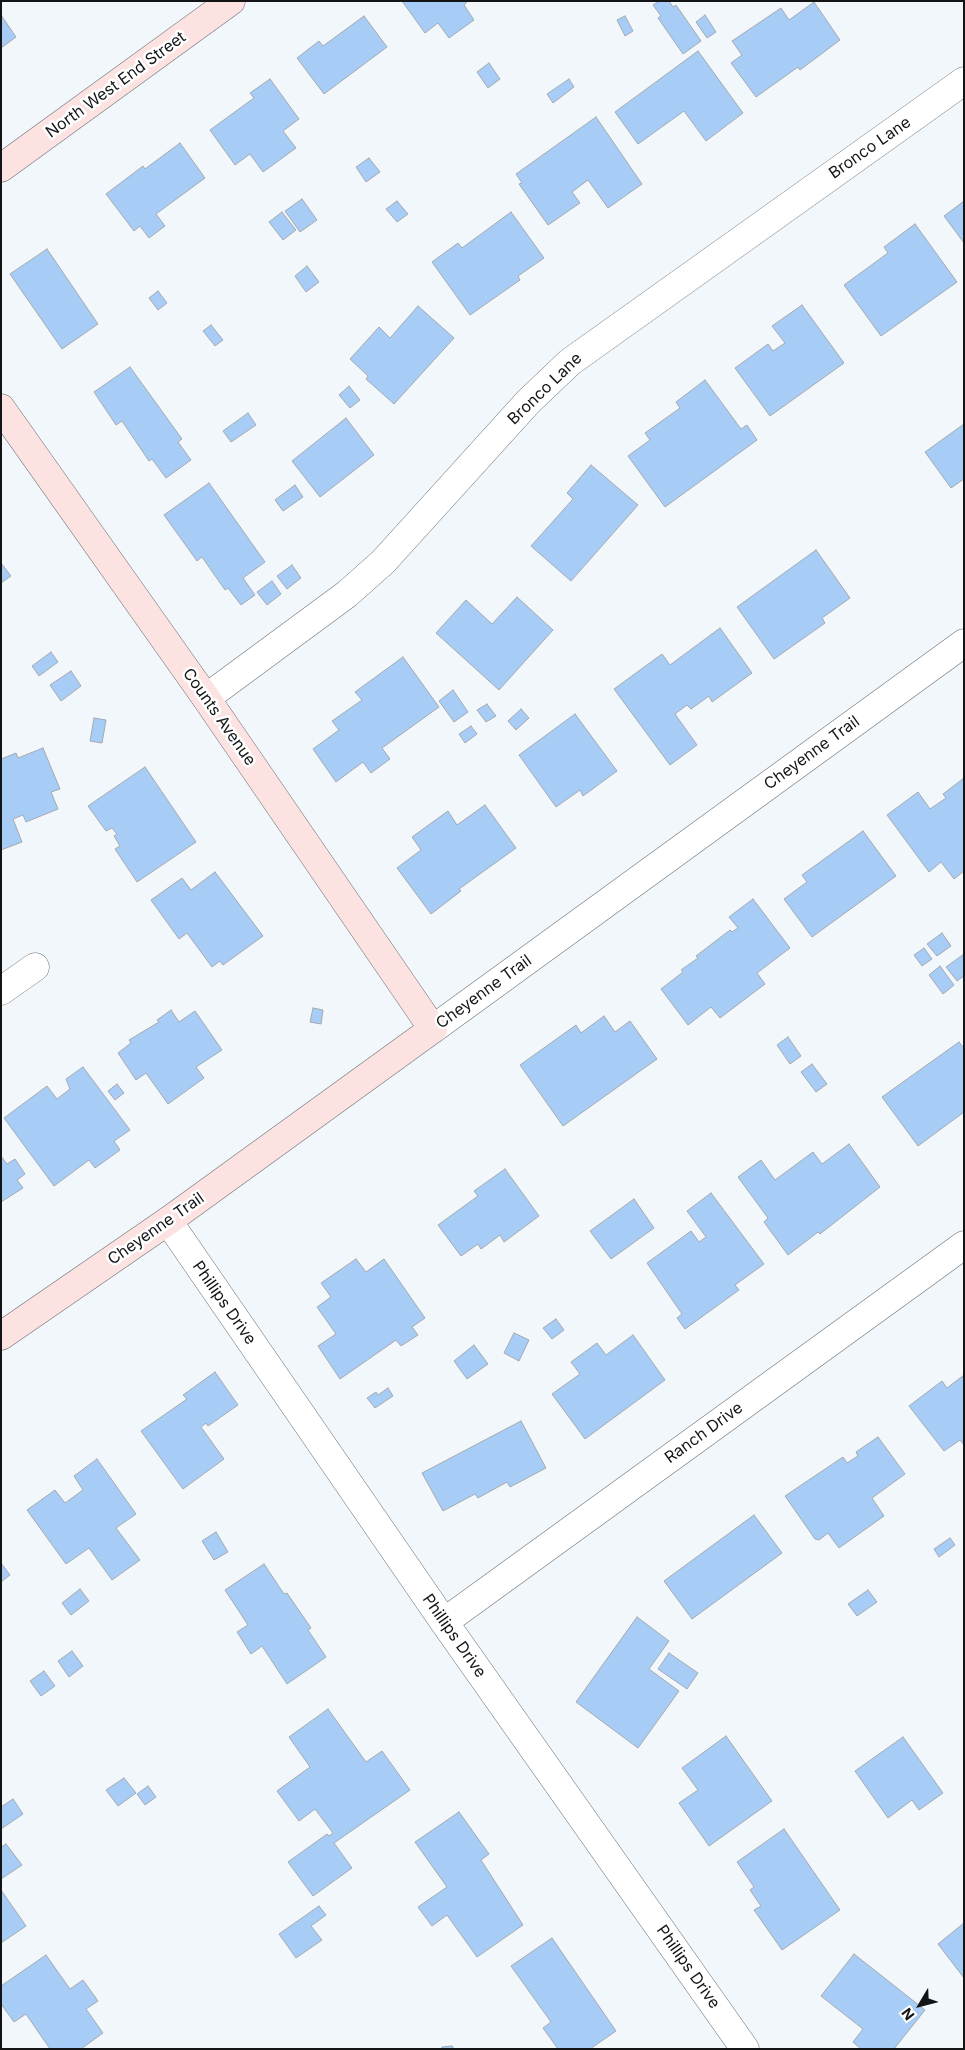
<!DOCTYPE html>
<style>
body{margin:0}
#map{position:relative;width:965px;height:2050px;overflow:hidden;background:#f2f7fc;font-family:Inter,sans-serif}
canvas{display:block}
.frame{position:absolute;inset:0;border:2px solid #121416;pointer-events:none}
.north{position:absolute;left:895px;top:1980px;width:50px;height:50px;-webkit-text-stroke:4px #fff;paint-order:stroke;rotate:233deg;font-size:14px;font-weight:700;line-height:20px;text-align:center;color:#121416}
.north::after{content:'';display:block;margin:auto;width:18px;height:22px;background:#121416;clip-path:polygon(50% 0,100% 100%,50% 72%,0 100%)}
</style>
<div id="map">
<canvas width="965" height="2050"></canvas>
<div class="frame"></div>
<div class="north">N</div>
</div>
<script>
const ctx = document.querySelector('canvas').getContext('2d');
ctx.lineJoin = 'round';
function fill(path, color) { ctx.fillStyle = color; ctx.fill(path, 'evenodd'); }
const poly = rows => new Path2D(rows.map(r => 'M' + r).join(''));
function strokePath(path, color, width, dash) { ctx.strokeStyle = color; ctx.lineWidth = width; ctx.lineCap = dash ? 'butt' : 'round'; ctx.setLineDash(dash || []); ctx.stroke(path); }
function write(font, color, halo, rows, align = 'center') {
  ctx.font = font + ' Inter,sans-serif'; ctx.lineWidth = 5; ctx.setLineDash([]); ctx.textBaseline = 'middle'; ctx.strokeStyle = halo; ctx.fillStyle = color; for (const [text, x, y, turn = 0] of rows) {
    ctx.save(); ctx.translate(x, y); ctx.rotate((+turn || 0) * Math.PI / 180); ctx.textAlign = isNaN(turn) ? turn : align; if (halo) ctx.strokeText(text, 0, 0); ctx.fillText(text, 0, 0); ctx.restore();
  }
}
const building = poly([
 [402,1,468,1,464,5,474,20,449,38,438,23,425,33,402,1],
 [659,1,669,1,673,7,676,5,701,41,683,54,658,18,661,16,653,5,659,1],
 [814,2,840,40,800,70,798,67,756,97,731,63,742,55,732,41,781,8,789,20,814,2],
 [1,15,16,37,1,48,1,15],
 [705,15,716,32,707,38,696,22,705,15],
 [364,16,387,47,324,94,297,58,319,41,323,46,364,16],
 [625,16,633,31,625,36,617,20,625,16],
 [698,51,743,113,706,141,684,111,638,144,615,112,698,51],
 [489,63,500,79,488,88,477,72,489,63],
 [270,79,299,119,283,131,296,148,263,172,250,154,235,165,210,130,254,98,250,93,270,79],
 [569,79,574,87,553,103,547,94,569,79],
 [596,117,642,184,608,208,588,180,572,192,580,203,548,225,519,184,522,183,516,174,596,117],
 [180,143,205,178,156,214,165,226,149,238,140,226,134,231,106,194,143,166,145,169,180,143],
 [369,158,380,172,366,182,356,167,369,158],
 [302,199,317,220,300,232,285,211,302,199],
 [397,201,408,214,397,222,386,209,397,201],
 [964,201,964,243,944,216,964,201],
 [282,212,296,230,283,240,269,222,282,212],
 [511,212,544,258,518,276,520,280,470,315,432,262,458,243,462,248,511,212],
 [915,224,957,282,881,336,844,285,888,253,884,247,915,224],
 [47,249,98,324,62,349,10,274,47,249],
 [307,266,319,282,306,292,295,276,307,266],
 [158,291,167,303,158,310,149,298,158,291],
 [802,305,844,363,770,416,735,368,768,344,773,351,785,343,772,326,802,305],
 [418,306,454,338,394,404,366,379,368,376,350,359,379,327,390,338,418,306],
 [211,325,223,340,215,346,203,331,211,325],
 [130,367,182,439,178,442,191,460,166,478,152,459,149,461,122,421,116,425,94,392,130,367],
 [705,380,741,429,747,425,757,440,665,507,628,456,650,440,645,433,680,408,676,402,705,380],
 [349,386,360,400,350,408,339,395,349,386],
 [248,413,256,425,231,442,223,431,248,413],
 [346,418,374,455,320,497,292,461,346,418],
 [964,424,964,479,951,488,925,452,964,424],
 [591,465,638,505,571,581,531,546,573,499,567,493,591,465],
 [209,483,265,562,243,578,255,595,241,605,228,588,225,590,202,557,197,561,164,515,209,483],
 [295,485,303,497,283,511,275,500,295,485],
 [816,550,850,598,822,618,825,623,774,659,737,607,816,550],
 [1,563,11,576,1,583,1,563],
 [292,565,301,578,287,589,277,576,292,565],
 [272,581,281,594,267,605,257,592,272,581],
 [517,597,553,630,499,690,436,633,466,600,492,624,517,597],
 [720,628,752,673,712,702,709,696,691,709,687,705,675,714,697,745,670,765,614,689,662,654,670,665,720,628],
 [51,652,58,662,39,676,32,666,51,652],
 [403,657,439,707,382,748,390,759,371,773,363,762,336,782,313,749,339,730,332,721,362,700,355,692,403,657],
 [71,671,81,686,61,701,50,685,71,671],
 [453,690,468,712,454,722,439,701,453,690],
 [487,704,496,716,486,722,477,710,487,704],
 [521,709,529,718,516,730,508,721,521,709],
 [575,714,617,771,583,796,580,790,556,807,519,755,575,714],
 [94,718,106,720,102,743,90,741,94,718],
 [471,726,477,734,465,743,459,734,471,726],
 [43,748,60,789,51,792,58,809,26,822,23,815,13,819,22,842,1,850,1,759,16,753,18,758,43,748],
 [145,767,196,842,137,882,115,849,120,846,114,836,117,834,112,828,106,831,88,806,145,767],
 [964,778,964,871,954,879,941,862,929,872,887,815,918,792,930,809,946,798,943,794,964,778],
 [485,805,516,848,459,889,461,891,431,914,397,868,421,850,412,837,448,811,457,825,485,805],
 [863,831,896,876,812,937,784,899,807,882,802,875,863,831],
 [215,872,263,936,223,965,220,961,212,967,187,933,179,939,151,900,182,878,191,890,215,872],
 [753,899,790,948,757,973,765,984,720,1018,711,1007,688,1025,661,989,683,972,681,970,698,958,696,956,730,930,732,932,738,928,729,917,753,899],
 [942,933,951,946,937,956,927,944,942,933],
 [924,948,932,959,922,966,914,955,924,948],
 [964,954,964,976,957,981,946,967,964,954],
 [940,966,954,985,943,994,929,975,940,966],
 [313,1008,323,1010,321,1024,310,1022,313,1008],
 [171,1010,179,1022,195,1011,222,1050,196,1067,204,1078,168,1104,146,1073,136,1080,118,1053,131,1043,129,1040,159,1022,157,1020,171,1010],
 [604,1016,615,1032,630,1021,657,1059,563,1126,520,1065,576,1025,581,1033,604,1016],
 [788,1037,801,1056,790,1064,777,1045,788,1037],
 [959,1042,964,1048,964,1112,918,1146,882,1097,959,1042],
 [812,1064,827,1084,816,1092,801,1072,812,1064],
 [83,1067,130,1130,114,1141,120,1150,95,1168,89,1160,54,1186,4,1118,47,1086,57,1099,70,1089,66,1079,83,1067],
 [117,1084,124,1093,115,1100,108,1091,117,1084],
 [849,1144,880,1187,820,1234,818,1232,788,1255,764,1222,768,1218,738,1177,761,1160,775,1180,813,1152,822,1164,849,1144],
 [1,1156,7,1164,15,1159,25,1174,17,1180,23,1188,1,1202,1,1156],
 [505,1169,539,1216,504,1242,500,1235,481,1249,478,1244,461,1256,438,1225,478,1196,474,1191,505,1169],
 [711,1193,764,1264,735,1285,739,1290,685,1329,677,1318,682,1314,647,1263,691,1231,699,1242,706,1237,687,1211,711,1193],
 [634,1199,654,1228,611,1259,590,1231,634,1199],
 [356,1259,366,1272,384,1259,425,1318,412,1327,418,1335,401,1346,396,1340,340,1379,318,1346,336,1334,317,1307,331,1297,321,1283,356,1259],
 [556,1319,564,1330,552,1339,543,1328,556,1319],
 [514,1333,529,1340,519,1361,504,1353,514,1333],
 [633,1335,665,1380,585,1439,552,1394,580,1374,571,1362,597,1343,606,1355,633,1335],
 [474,1345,488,1364,467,1379,454,1361,474,1345],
 [215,1372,238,1405,208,1426,206,1423,201,1427,224,1459,183,1489,141,1431,187,1399,183,1395,215,1372],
 [964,1375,964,1445,960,1440,944,1451,909,1406,942,1381,947,1388,964,1375],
 [388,1388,393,1396,375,1408,367,1398,376,1392,378,1395,388,1388],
 [521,1421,546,1468,510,1487,507,1482,478,1498,475,1494,443,1511,422,1473,521,1421],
 [878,1437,905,1474,872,1498,884,1516,839,1548,828,1533,819,1540,815,1539,785,1496,843,1457,847,1463,858,1456,856,1452,878,1437],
 [97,1459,136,1514,116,1528,140,1560,112,1580,89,1548,66,1564,27,1510,55,1490,65,1503,83,1490,74,1476,97,1459],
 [754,1515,782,1553,692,1619,664,1581,754,1515],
 [216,1532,228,1552,214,1560,202,1541,216,1532],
 [950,1538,955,1545,939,1557,934,1549,950,1538],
 [1,1563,10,1575,1,1582,1,1563],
 [264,1564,284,1594,287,1593,311,1628,308,1630,326,1657,287,1684,262,1646,251,1654,237,1632,248,1625,225,1590,264,1564],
 [80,1589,89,1601,71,1615,62,1603,80,1589],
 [868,1590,877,1602,857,1616,848,1604,868,1590],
 [637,1617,669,1641,649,1669,679,1691,638,1748,576,1702,637,1617],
 [72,1651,83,1666,69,1677,58,1661,72,1651],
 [669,1653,698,1673,687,1689,658,1669,669,1653],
 [44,1671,55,1686,41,1696,30,1681,44,1671],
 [328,1709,366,1762,382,1751,410,1790,334,1843,352,1868,313,1896,288,1862,327,1834,329,1836,333,1833,315,1809,299,1821,277,1791,310,1767,289,1737,328,1709],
 [726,1736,772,1801,709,1846,679,1803,698,1790,682,1768,726,1736],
 [903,1737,943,1793,919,1810,912,1800,888,1818,855,1771,903,1737],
 [124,1778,136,1793,118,1806,106,1790,124,1778],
 [148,1786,156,1797,145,1805,137,1794,148,1786],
 [13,1799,23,1814,1,1829,1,1807,13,1799],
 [459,1812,489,1854,481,1860,523,1925,477,1957,447,1915,432,1926,418,1907,447,1887,415,1842,459,1812],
 [784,1829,840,1910,782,1950,754,1910,761,1906,750,1890,754,1887,737,1862,784,1829],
 [6,1844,22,1865,1,1879,1,1847,6,1844],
 [1,1890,26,1926,1,1943,1,1890],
 [319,1906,326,1915,311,1926,322,1940,296,1958,279,1934,319,1906],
 [964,1923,964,1978,938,1944,964,1923],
 [552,1938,616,2031,590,2049,558,2049,543,2028,551,2022,511,1966,552,1938],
 [854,1954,925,2010,894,2049,861,2049,853,2042,863,2029,821,1996,854,1954],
 [46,1955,70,1989,83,1980,98,2001,86,2009,103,2033,81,2049,50,2049,26,2014,14,2022,1,2004,1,1986,46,1955],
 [452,2046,454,2049,441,2049,442,2047,452,2046]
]);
fill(building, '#a7cdf7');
strokePath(building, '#a4a9ae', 1);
const street = poly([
 [206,698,347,594,383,562,528,402,570,362,964,81],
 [1,991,35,967],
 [433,1029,964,643],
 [168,1221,444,1622,745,2049],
 [444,1622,964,1245]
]);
const secondary = poly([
 [1,168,231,1],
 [1,408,206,698,433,1029,168,1221,1,1336]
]);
strokePath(street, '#6c7175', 29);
strokePath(secondary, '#6c7175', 29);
strokePath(street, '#fff', 28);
strokePath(secondary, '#fce2e1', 28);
write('16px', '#121416', '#fff', [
 ["North West End Street",116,85,-36],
 ["Bronco Lane",870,148,-35],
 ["Bronco Lane",545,389,-44],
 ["Counts Avenue",219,717,55],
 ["Cheyenne Trail",812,753,-36],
 ["Cheyenne Trail",484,992,-36],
 ["Cheyenne Trail",156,1229,-35],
 ["Phillips Drive",224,1303,55],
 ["Ranch Drive",704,1433,-36],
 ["Phillips Drive",454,1636,55],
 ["Phillips Drive",688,1967,55]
]);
</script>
